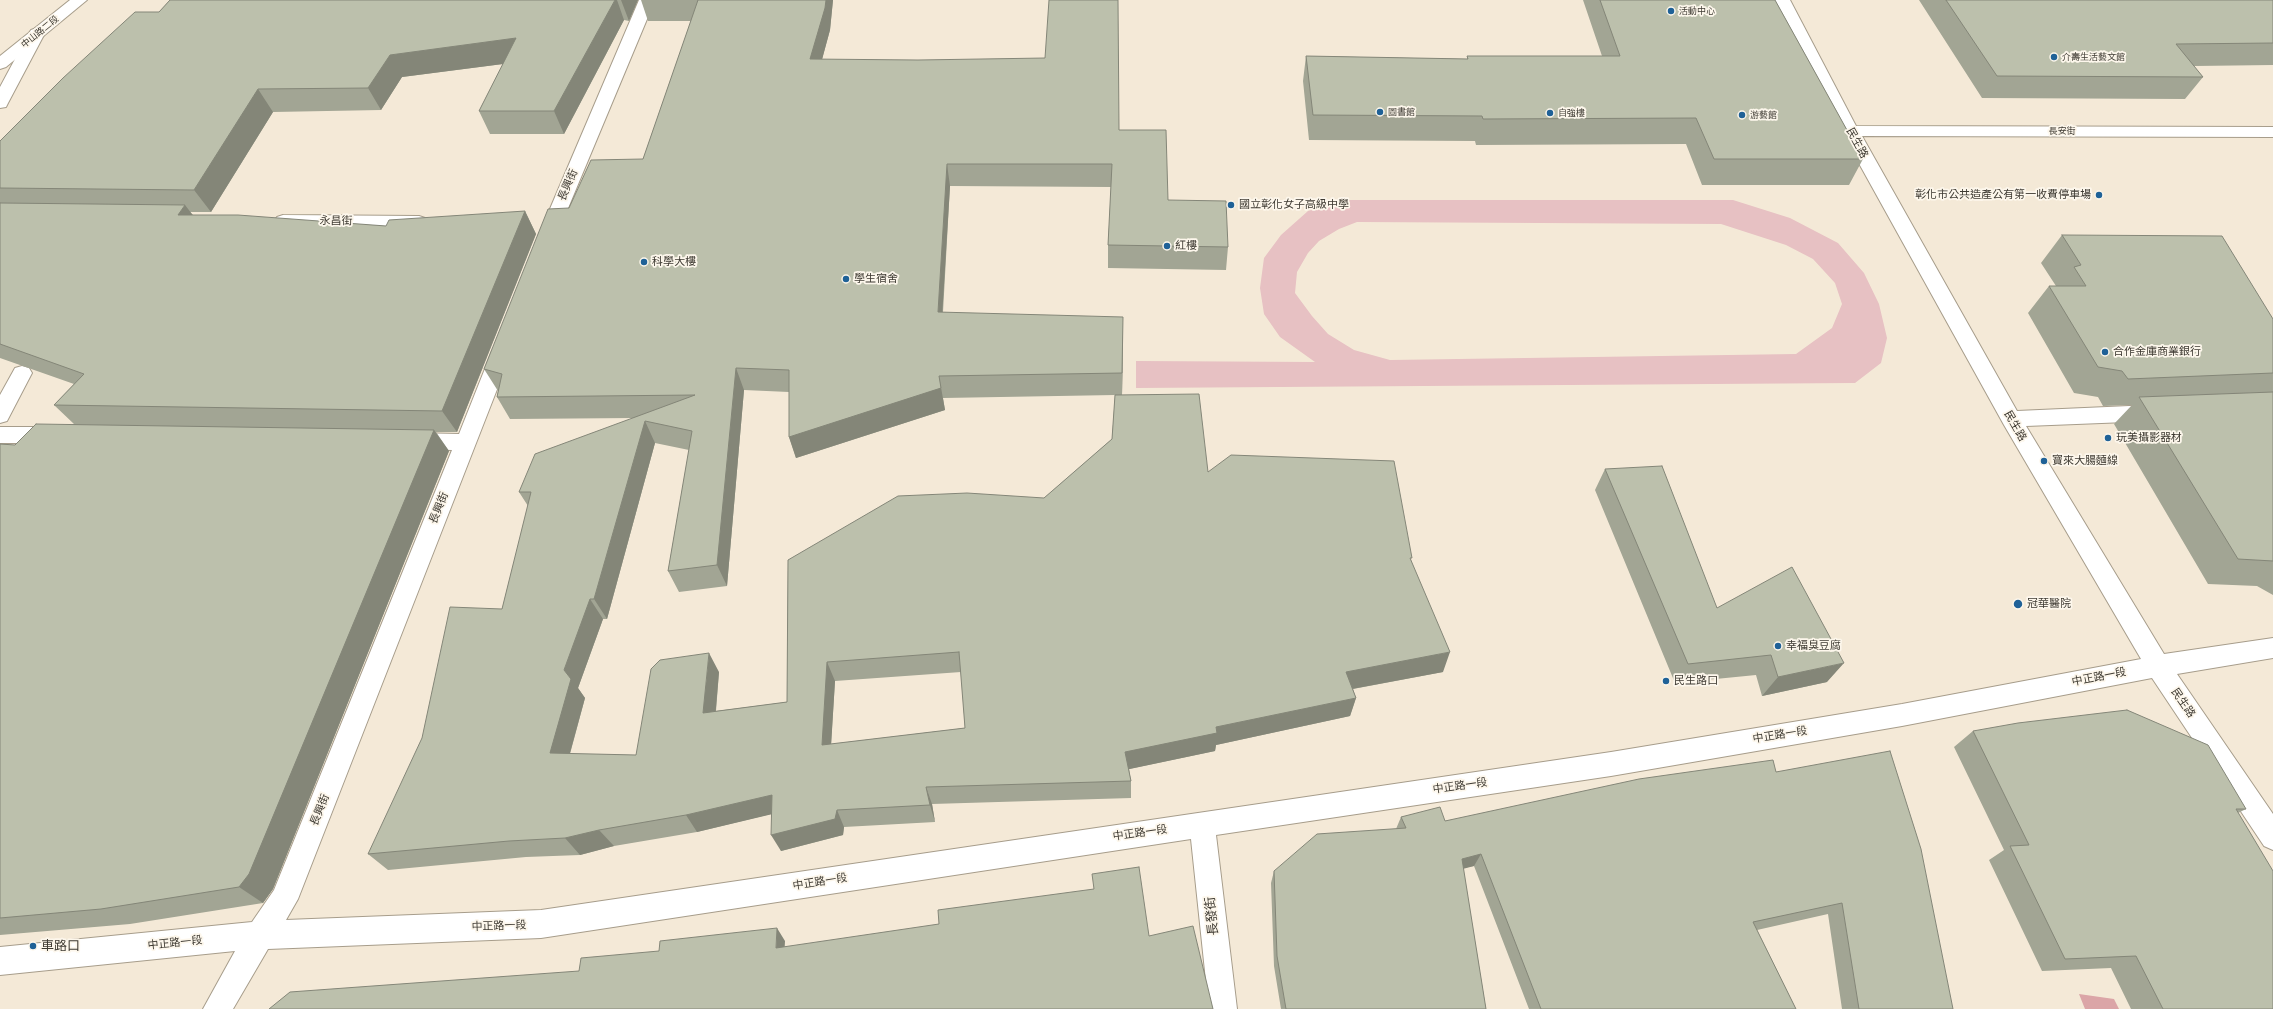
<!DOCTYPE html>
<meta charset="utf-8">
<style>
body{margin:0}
canvas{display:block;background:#f4e9d7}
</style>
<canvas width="2273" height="1009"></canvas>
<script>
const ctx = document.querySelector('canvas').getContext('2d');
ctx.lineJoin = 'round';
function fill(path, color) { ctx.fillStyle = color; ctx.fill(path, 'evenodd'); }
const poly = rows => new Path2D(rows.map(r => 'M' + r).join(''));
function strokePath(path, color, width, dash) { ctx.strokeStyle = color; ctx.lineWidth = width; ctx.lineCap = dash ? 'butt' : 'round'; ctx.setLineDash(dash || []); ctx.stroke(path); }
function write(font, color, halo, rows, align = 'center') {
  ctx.font = font + ' Montserrat,"Noto Sans TC",sans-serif'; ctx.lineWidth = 3.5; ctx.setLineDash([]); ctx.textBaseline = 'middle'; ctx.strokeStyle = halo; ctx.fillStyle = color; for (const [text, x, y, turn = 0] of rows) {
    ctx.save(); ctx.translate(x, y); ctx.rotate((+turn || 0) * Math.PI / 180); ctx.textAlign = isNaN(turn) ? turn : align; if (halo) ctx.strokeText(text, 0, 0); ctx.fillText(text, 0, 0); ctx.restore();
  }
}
fill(poly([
 [1346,200,1733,200,1790,218,1838,243,1864,273,1879,304,1887,338,1881,363,1855,383,1136,388,1136,361,1315,362,1280,337,1264,314,1260,288,1264,258,1281,235,1308,211],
 [1357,222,1721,224,1786,245,1813,259,1835,283,1842,304,1832,328,1796,354,1390,360,1354,350,1328,334,1312,316,1295,293,1297,272,1308,253,1319,241,1339,229]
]), '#e7c1c3');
fill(poly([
 [2079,994,2114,999,2119,1009,2085,1009]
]), '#dba5a7');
const minor = poly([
 [639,0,655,0,556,237,554,241,547,243,540,241,538,237,639,0],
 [1774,0,1790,0,1856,126,2273,127,2273,137,1862,136,2017,411,2152,405,2159,407,2162,413,2159,419,2152,421,2026,426,2164,654,2273,638,2273,658,2177,674,2273,814,2273,850,2264,846,2152,678,1902,726,1611,776,1216,835,1237,1009,1209,1009,1191,839,541,938,268,949,233,1009,203,1009,235,951,0,975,0,947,252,922,274,890,452,450,413,449,406,447,402,441,406,435,413,433,459,434,492,351,495,346,502,344,509,346,512,351,298,899,286,920,541,910,1611,752,1902,704,2141,659,2004,425,1841,131,1774,0],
 [37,28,43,30,45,33,8,103,6,107,0,108,0,87,29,33,31,30,37,28],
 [283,215,419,216,425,218,428,222,425,226,419,228,283,227,277,225,274,221,277,217,283,215],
 [22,366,29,368,32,373,7,421,0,423,0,395,15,368,22,366],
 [0,427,54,427,61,429,65,435,61,441,54,443,0,443,0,427]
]);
const major = poly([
 [70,0,87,0,6,67,0,69,0,56,70,0]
]);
strokePath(minor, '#a79d8b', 2);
strokePath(major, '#a79d8b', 2);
fill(minor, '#fff');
fill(major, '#fff');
fill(poly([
 [170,0,638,0,629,21,624,20,564,134,490,134,479,111,503,64,402,77,381,110,273,112,211,212,190,212,193,215,386,226,525,211,536,234,457,432,436,432,449,451,273,889,263,903,130,924,0,935,0,444,15,445,74,424,54,405,74,384,0,358,0,188],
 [641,0,833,0,830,30,822,59,1119,130,1168,200,1228,247,1226,270,1108,268,1108,245,1111,187,950,186,943,312,1123,340,1122,395,1208,472,1411,560,1443,672,1353,689,1356,698,1350,716,1216,745,1215,751,1129,769,1131,781,1131,798,932,804,935,822,844,827,843,835,781,851,771,814,697,832,614,846,580,855,526,857,388,870,368,854,502,609,528,506,519,492,634,418,510,419,497,397,498,391,484,369,569,208,643,159,691,21,648,21],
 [744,390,789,392,789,437,796,458,945,410,943,398,1115,395,1112,439,1044,498,788,560,787,702,716,711,719,672,636,755,570,754,585,698,578,688,603,619,607,619,655,443,689,450,668,571,679,592,727,586],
 [961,672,965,728,831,744,835,681],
 [1583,0,1775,0,1863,159,1849,185,1702,185,1686,144,1476,145,1475,141,1309,140,1303,81,1306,56,1467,59,1467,56,1602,56],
 [1919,0,2273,0,2273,65,2194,66,2203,77,2185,99,1982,98],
 [2062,235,2273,319,2273,595,2257,586,2208,584,2114,424,2132,405,2103,406,2098,397,2074,393,2028,313,2049,286,2056,286,2041,263],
 [1605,469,1717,608,1827,682,1762,696,1756,675,1675,683,1595,490],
 [1973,731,2246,809,2238,813,2273,1009,2131,1009,2111,968,2042,971,1989,860,2004,850,1954,747],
 [1776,772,1953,1009,1842,1009,1828,914,1757,930,1796,1009,1529,1009,1474,866,1463,868,1486,1009,1281,1009,1274,966,1271,883,1274,871,1396,829,1401,817,1445,821]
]), '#a2a594');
fill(poly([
 [615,0,617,0,624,20,564,134,554,111],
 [621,0,638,0,629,21],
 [826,0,833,0,830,30,816,82,810,59],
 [516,38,526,61,402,77,381,110,368,88,390,55],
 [258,89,273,112,211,212,194,190],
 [947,164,950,186,941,334,938,312],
 [185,205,202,227,178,215],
 [525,211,536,234,457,432,442,411],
 [1123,317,1123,340,1122,395,1122,373],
 [736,368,744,390,727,586,717,565],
 [939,376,945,410,796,458,789,437],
 [645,421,655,443,607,619,594,599],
 [434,430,449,451,273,889,263,903,239,887],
 [590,599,603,619,578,688,585,698,565,771,550,753,564,670],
 [1450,652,1443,672,1341,691,1346,672],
 [709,653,719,672,714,731,703,713],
 [827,662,835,681,830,763,822,745],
 [1844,663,1827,682,1762,696,1778,677],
 [1356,698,1350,716,1216,745,1215,751,1125,770,1125,752,1216,727],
 [926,787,932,804,935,822,930,805],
 [772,795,781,812,697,832,686,815],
 [837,810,844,827,843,835,781,851,771,835],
 [599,830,614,846,580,855,565,838],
 [1481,854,1474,866,1455,871,1462,859],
 [777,928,785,941,784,960,776,948]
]), '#848678');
const building = poly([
 [170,0,615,0,554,111,479,111,516,38,390,55,368,88,258,89,194,190,0,188,0,141,63,78,135,12,159,12,170,0],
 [698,0,826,0,825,8,810,59,918,60,1045,58,1049,0,1118,0,1119,130,1166,130,1168,200,1226,201,1228,247,1108,245,1112,164,947,164,938,312,1123,317,1122,373,939,376,941,388,789,437,789,370,736,368,717,565,668,571,692,431,645,421,594,599,590,599,564,670,571,679,550,753,636,755,651,669,660,660,709,653,703,713,787,702,788,560,898,496,967,493,1044,498,1112,439,1115,395,1199,394,1208,472,1231,455,1394,461,1412,558,1410,558,1450,652,1346,672,1356,698,1216,727,1217,733,1125,752,1131,781,926,787,930,805,837,810,835,819,771,835,772,795,686,815,599,830,565,838,509,841,368,854,422,738,450,607,502,609,531,492,519,492,535,454,695,395,497,397,502,374,484,369,548,209,569,208,591,160,643,159,698,0],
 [959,652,965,728,822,745,827,662,959,652],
 [1600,0,1775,0,1863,159,1714,159,1696,118,1483,119,1482,116,1313,115,1306,56,1468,59,1467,56,1620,56,1600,0],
 [1946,0,2273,0,2273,43,2176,44,2203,77,1997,76,1946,0],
 [0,203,185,205,178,215,238,215,386,226,389,220,525,211,442,411,54,405,84,374,0,344,0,203],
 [2062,235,2222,236,2273,319,2273,373,2128,379,2122,371,2098,367,2049,286,2086,286,2074,267,2081,265,2062,235],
 [2273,392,2273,561,2238,559,2139,397,2273,392],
 [36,424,434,430,249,874,239,887,101,909,0,918,0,444,15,445,36,424],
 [1662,466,1717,608,1792,567,1844,663,1778,677,1771,655,1688,664,1605,469,1662,466],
 [2127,710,2208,745,2246,809,2236,809,2273,871,2273,1009,2163,1009,2136,956,2065,959,2010,846,2029,845,1973,731,2018,723,2127,710],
 [1890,751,1921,849,1953,1009,1859,1009,1842,903,1753,922,1796,1009,1541,1009,1481,854,1462,859,1486,1009,1286,1009,1277,956,1274,871,1317,834,1406,828,1401,817,1440,807,1445,821,1639,779,1773,760,1776,772,1890,751],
 [1139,867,1149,936,1193,926,1213,1009,269,1009,290,992,579,971,581,958,659,951,660,941,777,928,776,948,939,924,938,910,1094,889,1092,874,1139,867]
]);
fill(building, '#bcc0ac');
strokePath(building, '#848678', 1);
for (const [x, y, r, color] of [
 [1671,11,4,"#1f6197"],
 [2054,57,4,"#1f6197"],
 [1380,112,4,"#1f6197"],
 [1550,113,4,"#1f6197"],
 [1742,115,4,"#1f6197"],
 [2099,195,4,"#1f6197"],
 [1231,205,4,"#1f6197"],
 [1167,246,4,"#1f6197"],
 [644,262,4,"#1f6197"],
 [846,279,4,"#1f6197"],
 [2105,352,4,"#1f6197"],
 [2108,438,4,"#1f6197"],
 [2044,461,4,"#1f6197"],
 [2018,604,5,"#1f6197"],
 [1778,646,4,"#1f6197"],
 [1666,681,4,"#1f6197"],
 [33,946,4,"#1f6197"]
]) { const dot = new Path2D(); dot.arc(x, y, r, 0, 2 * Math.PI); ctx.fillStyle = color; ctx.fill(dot); strokePath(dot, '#fdf7ec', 1.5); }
write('9px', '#3e3a32', '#fdf7ec', [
 ["活動中心",1679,11],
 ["介壽生活藝文館",2062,57],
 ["圖書館",1388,112],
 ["自強樓",1558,113],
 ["游藝館",1750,115]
], 'left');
write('9px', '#3e3a32', '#fdf7ec', [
 ["中山路二段",40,32,-39],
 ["長安街",2062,131]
]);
write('11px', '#3e3a32', '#fdf7ec', [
 ["民生路",1857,143,61],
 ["長興街",568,185,-67],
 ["永昌街",336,221,1],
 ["民生路",2015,426,60],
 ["長興街",439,508,-68],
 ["中正路一段",2099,677,-11],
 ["民生路",2183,703,56],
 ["中正路一段",1780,735,-9],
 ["中正路一段",1460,786,-8],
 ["長興街",320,810,-68],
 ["中正路一段",1140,833,-8],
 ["中正路一段",820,882,-9],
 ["中正路一段",499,926,-2],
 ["中正路一段",175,943,-6]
]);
write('11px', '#3e3a32', '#fdf7ec', [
 ["彰化市公共造產公有第一收費停車場",2091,195,"right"],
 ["國立彰化女子高級中學",1239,205],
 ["紅樓",1175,246],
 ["科學大樓",652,262],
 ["學生宿舍",854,279],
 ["合作金庫商業銀行",2113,352],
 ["玩美攝影器材",2116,438],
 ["寶來大腸麵線",2052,461],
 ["冠華醫院",2027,604],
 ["幸福臭豆腐",1786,646],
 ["民生路口",1674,681]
], 'left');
write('13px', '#3e3a32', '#fdf7ec', [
 ["長發街",1212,916,-96]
]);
write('13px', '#3e3a32', '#fdf7ec', [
 ["車路口",41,946]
], 'left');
</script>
